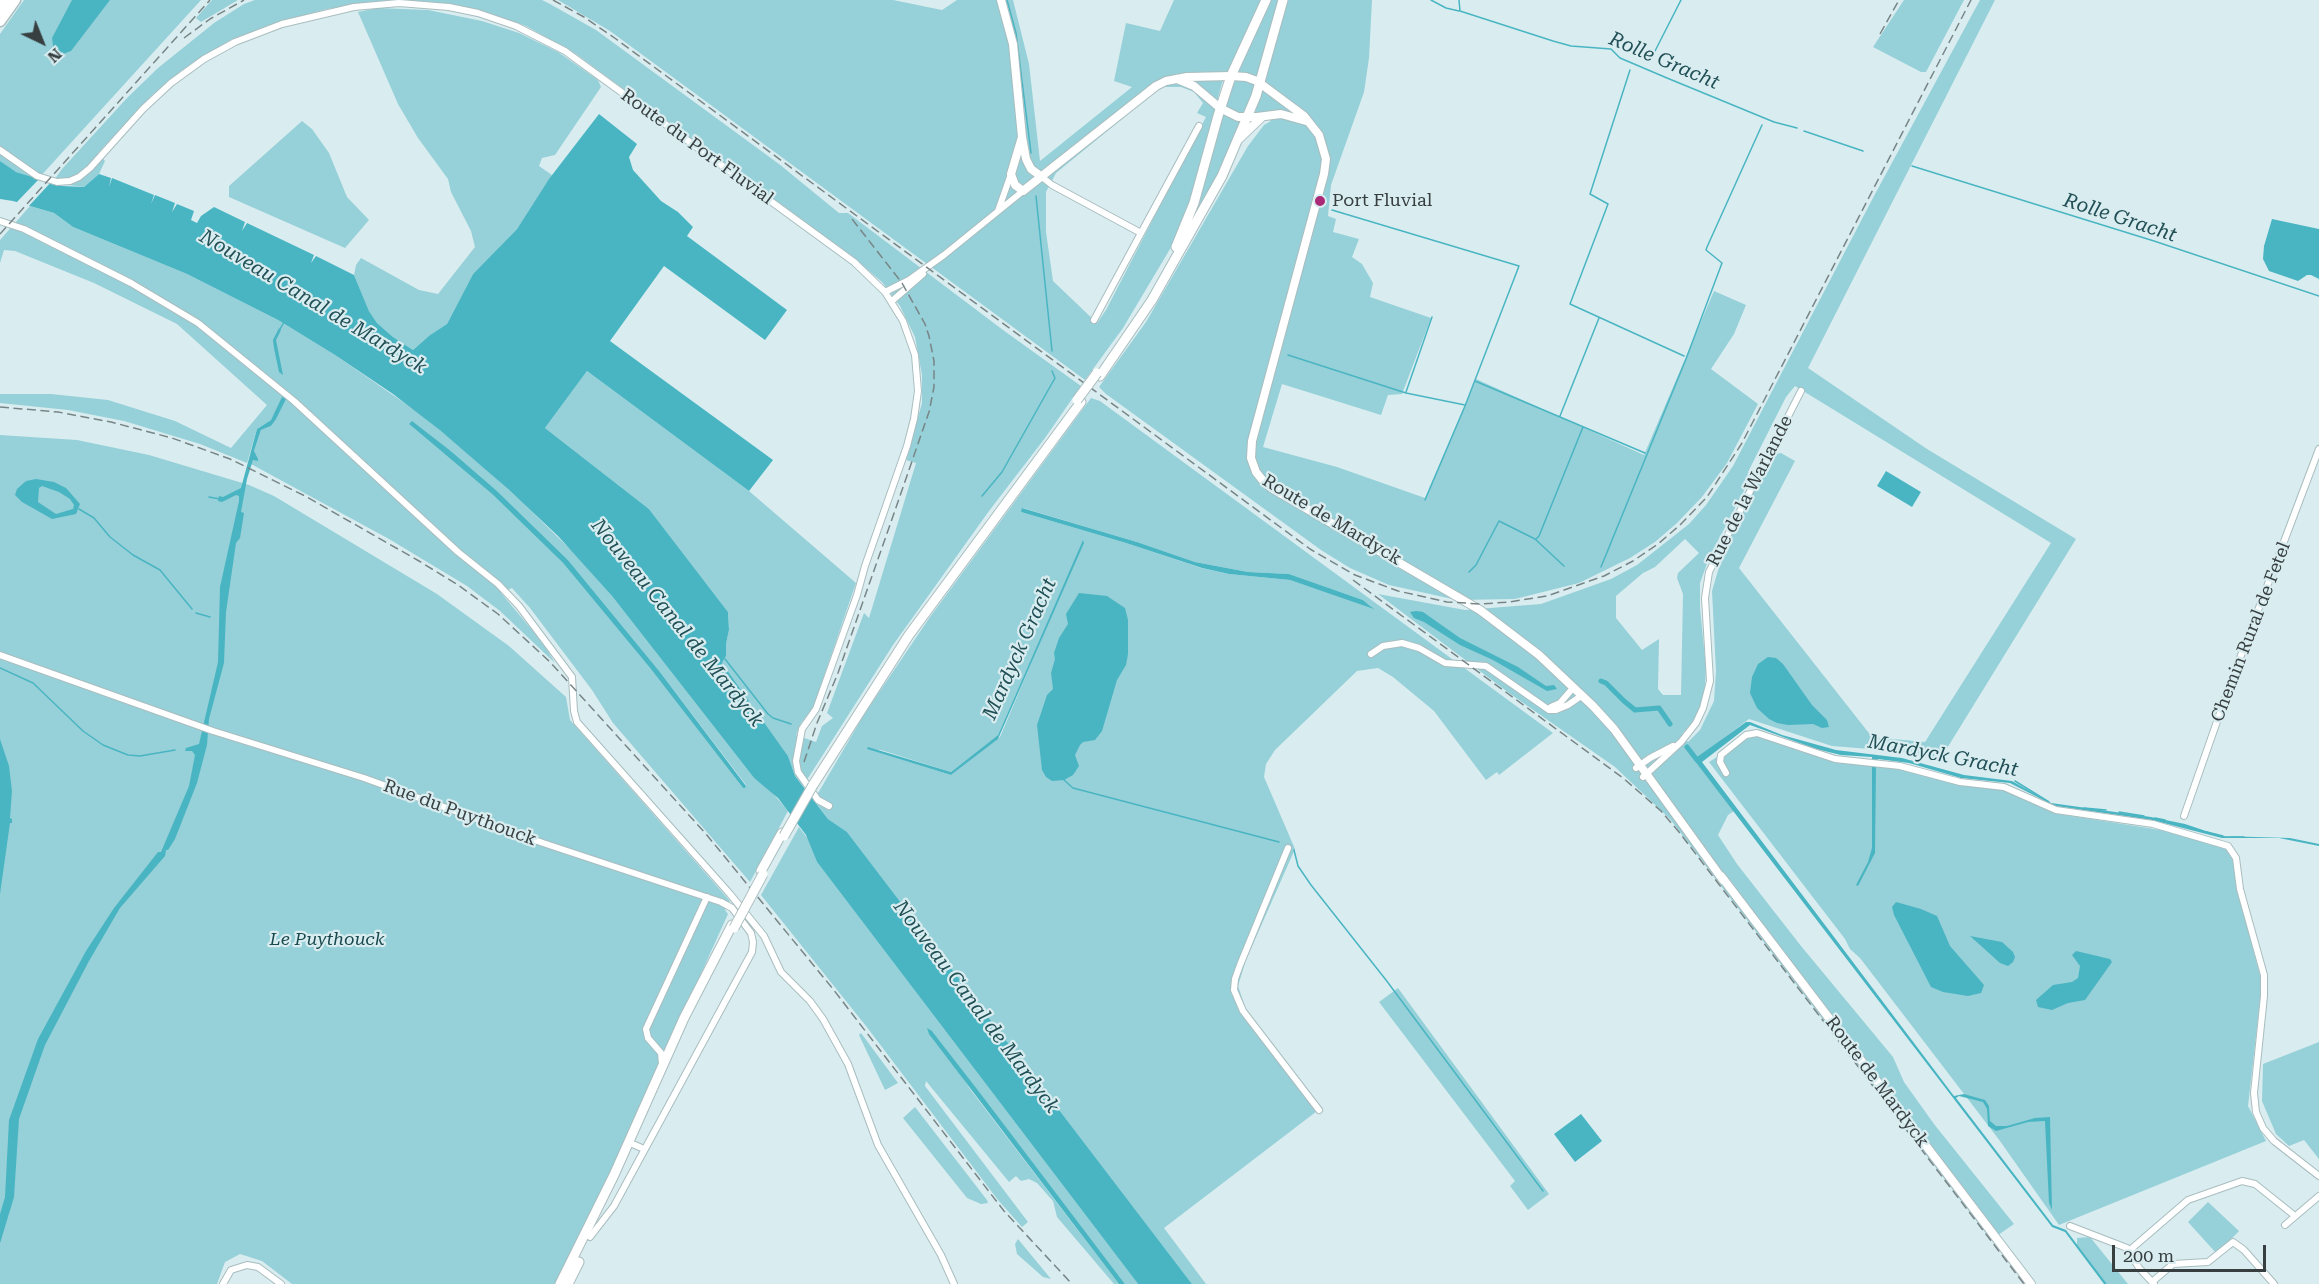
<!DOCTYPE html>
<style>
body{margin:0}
#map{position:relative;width:2319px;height:1284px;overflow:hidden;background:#d9edf0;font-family:"Roboto Serif",serif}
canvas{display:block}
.north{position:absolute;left:12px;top:12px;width:60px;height:60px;-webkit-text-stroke:4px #d9edf0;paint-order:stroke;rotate:137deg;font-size:16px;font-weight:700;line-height:24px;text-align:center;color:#373f40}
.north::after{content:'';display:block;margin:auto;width:21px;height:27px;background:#373f40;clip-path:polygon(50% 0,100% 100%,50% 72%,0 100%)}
.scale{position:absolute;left:2112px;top:1245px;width:154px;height:27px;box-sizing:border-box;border:3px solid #373f40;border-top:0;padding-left:8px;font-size:18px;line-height:21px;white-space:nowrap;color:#373f40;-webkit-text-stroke:4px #d9edf0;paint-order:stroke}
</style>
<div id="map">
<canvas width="2319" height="1284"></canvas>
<div class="north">N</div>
<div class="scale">200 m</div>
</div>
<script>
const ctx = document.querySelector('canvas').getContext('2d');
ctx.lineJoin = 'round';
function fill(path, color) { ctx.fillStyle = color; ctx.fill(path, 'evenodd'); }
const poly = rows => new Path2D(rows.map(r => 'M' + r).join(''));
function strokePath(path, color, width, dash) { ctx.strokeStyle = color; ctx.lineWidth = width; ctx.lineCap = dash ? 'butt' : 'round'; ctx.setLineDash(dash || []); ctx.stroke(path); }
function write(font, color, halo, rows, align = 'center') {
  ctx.font = font + ' "Roboto Serif",serif'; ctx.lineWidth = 4.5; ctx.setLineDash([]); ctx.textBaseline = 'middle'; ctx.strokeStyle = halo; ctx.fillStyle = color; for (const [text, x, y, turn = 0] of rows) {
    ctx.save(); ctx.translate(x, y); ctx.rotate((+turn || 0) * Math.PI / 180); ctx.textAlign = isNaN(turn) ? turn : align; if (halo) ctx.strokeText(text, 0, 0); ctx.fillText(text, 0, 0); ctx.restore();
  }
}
fill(poly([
 [24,0,201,0,38,179,13,171,0,161,0,34],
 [212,0,238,0,201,22,196,18],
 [255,0,542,0,550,4,596,30,779,164,839,213,848,213,1003,330,1081,386,1045,438,989,511,893,645,803,786,795,776,788,756,722,663,726,656,726,644,729,630,728,612,649,509,545,428,587,371,749,491,856,583,813,708,801,723,796,735,816,742,822,726,833,718,827,713,864,613,869,618,916,463,906,460,922,403,922,375,915,337,900,306,882,282,856,260,576,54,526,26,488,13,455,5,421,1,381,1,327,9,290,19,229,41,185,68,152,95,98,153,105,161,99,174,84,187,52,183,62,169,127,98,158,68,214,23,244,4],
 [558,0,893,0,942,10,957,0,1013,0,1029,64,1040,161,1132,87,1114,81,1126,23,1160,31,1174,0,1262,0,1222,83,1189,203,1173,244,1123,328,1085,380,610,31],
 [1161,87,1181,87,1194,92,1203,103,1197,113,1206,117,1106,310,1097,323,1053,281,1046,232,1046,192,1056,173],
 [1270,0,1280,0,1259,74,1217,183,1194,219,1192,218,1202,192,1217,133,1240,65],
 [1287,0,1372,0,1369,58,1364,92,1331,185,1328,216,1336,219,1333,232,1359,239,1352,257,1362,264,1373,283,1370,297,1431,318,1402,394,1388,395,1381,415,1282,384,1263,447,1337,467,1425,498,1476,379,1644,455,1714,291,1746,305,1734,334,1711,369,1758,404,1727,463,1702,497,1677,523,1655,542,1630,558,1579,583,1515,599,1457,600,1389,585,1350,568,1321,550,1106,394,1099,387,1146,322,1248,146,1264,125,1271,121,1255,113],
 [1904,0,1964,0,1926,72,1921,72,1873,47],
 [1980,0,1995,0,1808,368,1927,449,2076,539,1941,758,1907,752,1832,746,1749,719,1697,758,1694,753,1691,756,1734,811,1728,815,1718,835,1737,864,1801,946,1893,1057,1904,1082,1934,1124,2014,1224,1991,1240,1670,819,1615,767,1509,693,1378,594,1465,610,1541,604,1611,579,1637,565,1689,524,1706,505,1733,466,1874,196],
 [1795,386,2051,543,1925,742,1872,737,1739,568,1795,461,1781,453,1772,455,1725,547,1712,591,1716,671,1714,701,1700,730,1688,742,1682,734,1695,719,1704,700,1706,668,1700,608,1700,583,1709,558,1752,475,1748,472,1786,397],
 [1685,539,1699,553,1678,573,1677,578,1683,594,1681,695,1663,695,1658,689,1659,639,1642,650,1616,618,1616,596,1643,573,1655,567],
 [378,8,428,10,482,21,519,33,558,52,598,80,601,87,555,155,542,158,539,166,552,175,517,229,473,274,447,324,430,335,413,350,393,337,377,323,369,311,354,275,356,265,361,258,419,290,438,294,475,247,471,231,451,192,448,179,418,138,398,104,358,12],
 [302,121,312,129,329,153,347,197,369,220,345,248,229,197,229,186],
 [30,206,54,213,73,227,187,274,278,320,335,355,416,411,463,448,521,501,576,555,612,596,754,778,771,791,788,811,750,882,613,723,592,690,530,608,512,588,501,593,543,643,555,663,500,611,467,586,389,539,251,464,253,460,255,459,254,451,261,430,271,426,275,413,271,420,257,429,247,463,200,444,124,421,68,410,0,403,0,394,51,394,108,400,175,421,231,448,267,405,177,324,94,283,15,251,4,250,0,263,0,240],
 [409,424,452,452,496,490,568,560,660,672,746,785,745,788,743,788,650,668,563,563,492,494],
 [1091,398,1100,401,1553,733,1499,775,1497,772,1486,780,1434,711,1393,677,1378,668,1357,671,1275,750,1266,764,1264,777,1295,849,1246,960,1238,986,1247,1012,1321,1108,1164,1228,1206,1284,1192,1284,847,832,828,819,814,800,865,713,930,617],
 [1023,508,1137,542,1195,562,1248,572,1289,574,1363,600,1372,607,1290,580,1229,574,1201,568,1126,543,1021,512],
 [1083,541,1000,737,951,775,868,749,881,750,951,772,998,735],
 [0,435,77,440,149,455,249,485,274,496,437,594,509,646,566,697,570,720,730,901,725,910,728,914,578,1245,557,1284,292,1284,262,1261,240,1254,225,1262,217,1284,0,1284,0,1244,9,1213,1,1212,0,1214],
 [1756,735,1802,752,1840,761,1885,766,1998,788,2019,794,2040,807,2059,814,2167,831,2222,846,2230,851,2233,858,2238,891,2262,983,2248,1106,2266,1141,2059,1225,2000,1141,1860,958,1850,949,1845,939,1709,762,1749,737],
 [799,827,808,839,817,862,1138,1284,1125,1284,932,1031,970,1089,1119,1284,1114,1284,1057,1217,1053,1201,1037,1183,1029,1179,1021,1181,1016,1176,1009,1182,926,1081,925,1086,1028,1222,1022,1227,998,1200,866,1026,761,895],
 [1398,988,1549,1194,1528,1210,1510,1186,1515,1181,1379,1002],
 [861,1033,898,1083,885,1090,859,1035],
 [2319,1042,2319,1159,2304,1140,2289,1146,2276,1134,2262,1101,2263,1064],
 [915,1107,987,1200,988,1203,981,1204,967,1198,903,1118],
 [2208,1202,2239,1231,2217,1254,2188,1222],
 [2090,1237,2128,1284,2107,1284,2077,1245,2077,1238],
 [1018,1239,1051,1279,1043,1277,1017,1254,1015,1244]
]), '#96d0d8');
fill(poly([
 [72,0,110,0,71,51,60,55,54,52,52,38],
 [599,114,637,144,629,157,633,170,661,201,678,212,693,227,687,236,787,310,765,340,664,266,610,341,773,460,749,491,587,371,545,428,649,509,728,612,729,630,726,644,726,656,722,663,788,756,795,776,828,819,847,832,1192,1284,1138,1284,817,862,806,835,778,798,754,778,612,596,558,536,508,489,441,431,393,394,335,355,278,320,187,274,73,227,54,213,13,201,0,199,0,161,16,172,62,186,84,187,99,174,111,178,109,187,112,178,154,195,151,204,155,195,175,203,172,212,177,204,194,211,191,220,197,223,201,216,214,207,245,222,242,231,247,223,314,255,311,263,316,256,354,275,369,311,377,323,393,337,413,350,430,335,447,324,473,274,517,229,549,179],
 [2272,219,2319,229,2319,279,2311,275,2307,275,2298,281,2269,271,2263,259,2264,246],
 [279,328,281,330,276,340,283,375,279,372,274,348,273,340],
 [282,397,286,399,276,419,271,426,261,430,254,451,258,459,258,461,253,460,247,479,241,512,244,513,240,538,236,543,226,612,224,663,209,719,207,745,197,783,175,839,168,850,166,850,165,856,120,908,89,961,45,1045,19,1119,14,1197,0,1244,0,1214,5,1197,9,1120,38,1039,86,951,114,908,158,852,161,852,189,786,195,755,192,751,185,751,186,748,199,744,218,662,220,587,239,501,239,496,236,495,222,502,218,501,219,496,223,497,241,488,257,429,271,420],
 [412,421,452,452,496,490,568,560,660,672,746,786,745,788,743,788,650,668,563,563,492,494,409,424],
 [1886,471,1921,492,1912,507,1877,486],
 [36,479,54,482,66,488,80,504,76,514,52,519,22,502,15,495,17,489,26,481],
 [42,486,59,492,70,499,74,505,73,509,56,514,38,502,39,488],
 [1022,508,1137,542,1195,562,1248,572,1289,574,1363,600,1374,609,1290,580,1229,574,1202,568,1126,543,1021,512],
 [1083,540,1084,543,998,739,951,775,867,749,868,747,951,772,998,735],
 [1079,593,1107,596,1125,608,1128,620,1128,654,1126,665,1117,680,1102,731,1095,740,1083,742,1080,745,1075,755,1079,766,1073,775,1064,780,1052,781,1046,777,1042,770,1037,725,1047,695,1053,689,1051,673,1055,659,1054,653,1059,638,1068,624,1066,614],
 [1416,611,1423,612,1460,638,1518,667,1546,686,1554,685,1557,689,1547,691,1493,660,1460,645,1424,622,1414,618,1410,612],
 [1768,657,1776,658,1783,664,1812,705,1827,720,1829,727,1822,728,1813,724,1788,725,1777,723,1769,719,1757,708,1750,693,1752,677,1758,664],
 [1746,722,1750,722,1782,735,1836,750,1902,758,1964,775,2012,781,2051,803,2151,817,2185,824,2221,836,2290,838,2319,844,2319,846,2279,838,2222,838,2152,820,2055,806,2010,783,1961,778,1909,763,1878,759,1876,765,1875,853,1858,886,1856,885,1868,862,1872,848,1872,757,1841,755,1816,749,1750,725,1702,762,1954,1096,1964,1094,1985,1100,1989,1106,1990,1121,1996,1126,2007,1126,2035,1118,2050,1117,2052,1210,2049,1203,2045,1121,2028,1122,1996,1131,1988,1126,1987,1109,1983,1102,1959,1096,1956,1098,2053,1225,2066,1230,2107,1284,2104,1284,2065,1232,2052,1227,1691,756,1694,753,1697,757],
 [0,739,9,766,12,791,10,818,12,819,12,823,10,823,0,894],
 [1896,902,1921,909,1937,916,1950,946,1984,985,1981,993,1968,996,1943,992,1931,987,1894,915,1892,907],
 [1970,936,2002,942,2013,952,2015,957,2013,962,2008,966,2000,963],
 [2076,951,2110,959,2112,962,2085,1000,2068,1003,2052,1010,2038,1007,2036,1000,2053,985,2072,982,2078,978,2080,966,2072,955],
 [927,1028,932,1031,980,1093,1125,1284,1119,1284,929,1034],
 [1581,1114,1602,1141,1575,1162,1554,1134]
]), '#4ab5c2');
fill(poly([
 [41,177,53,180,27,208,15,204]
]), '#d9edf0');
strokePath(poly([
 [1007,0,1016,33,1031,153],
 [1431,0,1446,8,1459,11],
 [1459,0,1460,11,1553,41,1571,46,1611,49,1620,58,1667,78,1774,122,1797,128],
 [1654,53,1681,0],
 [1630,70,1590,194,1608,204,1570,304,1684,356],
 [1804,131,1863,151],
 [1912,166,2154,241,2319,296],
 [1036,196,1052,351],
 [1332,210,1519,266,1465,406,1425,500],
 [279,331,284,322],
 [1288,355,1406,393,1465,405],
 [1475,381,1645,453],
 [1406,392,1432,317],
 [1560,416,1599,318],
 [982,496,1002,472,1055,378,1052,371],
 [209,497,220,499],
 [79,509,94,518,110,537,133,555,160,570,192,609],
 [1536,539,1539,536,1583,427],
 [1601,567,1686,359,1722,263,1706,250,1707,247,1762,125],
 [1469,572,1476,565,1499,521,1535,539,1564,566],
 [196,613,210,617],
 [725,659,768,714,773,718,791,724],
 [0,668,33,683,83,731,103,745,128,755,140,756,175,750],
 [1064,780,1073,788,1279,842],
 [2015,781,2049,802],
 [2084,808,2106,810],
 [2119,812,2144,816],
 [2155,818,2165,820],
 [2207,832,2223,836],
 [2231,837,2244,837],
 [1294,850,1298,866,1311,885,1386,980,1543,1191]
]), '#4ab5c2', 1.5);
strokePath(poly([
 [1601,681,1606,683,1624,701,1635,710,1659,708,1670,724],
 [1687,747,1697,760]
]), '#4ab5c2', 5);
const minor = poly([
 [0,150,37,176,57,182,70,181,79,177,90,168,143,109,171,83,204,59,235,42,282,24,354,7,399,3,449,7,478,13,516,26,565,51,854,262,885,292,903,321,915,355,918,391,914,419,907,446,865,566,857,595,816,709,802,729,796,761,798,772,818,800,829,806],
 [1042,177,1052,185,1141,233],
 [998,211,1011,174],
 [0,221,24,229,131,283,198,323,294,401,458,552,498,584,519,606,572,677,574,711,577,722,730,894,764,936,781,972,810,1001,823,1019,848,1064,878,1145,941,1255,954,1284],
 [885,292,909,280,944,255,1023,191],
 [892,301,923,274],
 [1094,320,1199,126],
 [1371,654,1383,646,1402,643,1419,648,1445,663,1486,666,1549,710,1556,710,1568,705,1581,696],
 [0,655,213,731,364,778,543,843,721,902,732,908,751,933,753,942,752,952,614,1206,590,1237],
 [1551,707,1560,703,1573,688],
 [1636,768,1650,758,1673,746],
 [1726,773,1720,762,1721,755,1746,735,1757,733,1835,759,1900,766,1960,782,2004,787,2056,810,2153,824,2228,846,2236,858,2240,889,2264,975,2264,996,2254,1093,2256,1112,2263,1128,2274,1141,2319,1176],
 [1643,777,1681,742,1696,723,1703,708,1710,681,1705,598,1709,572,1801,391],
 [2184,816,2229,687,2319,449],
 [1288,848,1240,965,1235,979,1234,990,1243,1011,1319,1110],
 [662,1064,661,1053,648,1038,646,1029,707,897],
 [628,1142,644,1149],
 [2285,1225,2319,1196],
 [2070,1226,2127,1248,2139,1268,2154,1284],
 [2130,1250,2188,1200,2242,1181,2255,1184,2295,1216],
 [2152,1282,2173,1264,2208,1262,2233,1242,2244,1250,2274,1284],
 [223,1284,231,1270,247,1265,258,1267,281,1284]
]);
const tertiary = poly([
 [1001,0,1013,44,1022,137,1026,159,1031,169,1042,177],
 [1177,79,1194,86,1220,108],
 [1022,137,1011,174,1015,185,1023,191,1156,86,1166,81,1187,77,1231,76]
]);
const secondary = poly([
 [1231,76,1246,77,1257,81,1304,116,1319,135,1326,159,1324,174,1252,441,1251,458,1256,472,1264,482,1273,489,1480,610,1539,655,1593,706,1614,729,1723,880],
 [1220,108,1238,117,1257,117,1281,114,1306,121],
 [1239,139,1262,117],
 [1721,876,2031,1284]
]);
const primary = poly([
 [1176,247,1194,203,1218,116,1231,76,1266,0],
 [1100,376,1152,300,1222,176,1256,96,1283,0],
 [813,785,909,635,1081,402],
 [761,871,782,833],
 [560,1284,614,1175,684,1018,732,925],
 [568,1284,579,1262]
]);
const motorway = poly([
 [0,8,6,0],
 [0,21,15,0]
]);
strokePath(minor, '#a9bdbf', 8);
strokePath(tertiary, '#a9bdbf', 10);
strokePath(secondary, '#a9bdbf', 10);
strokePath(primary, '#a9bdbf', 11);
strokePath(motorway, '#a9bdbf', 13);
strokePath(minor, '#fff', 6);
strokePath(tertiary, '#fff', 8);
strokePath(secondary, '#fff', 8);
strokePath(primary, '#fff', 9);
strokePath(motorway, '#fff', 10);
strokePath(poly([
 [553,0,584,17,616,39,1310,549,1355,575,1398,591,1447,602,1481,604,1509,602,1547,596,1604,576,1633,561,1658,544,1680,525,1707,497,1742,443,1971,0],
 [1880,34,1899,0],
 [184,38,210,19,244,0],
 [0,234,210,0],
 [0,407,58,412,111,422,172,438,230,459,305,496,419,561,458,585,498,614,550,662,706,834,833,989,1004,1211,1072,1284],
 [1353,580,1623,778,1661,811,1679,832,2024,1284],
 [804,762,817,723,838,673,892,519,929,412,934,387,934,361,929,336,925,324,902,283,852,219]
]), '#788587', 1.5, [9, 4.5]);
const primaryBridge = poly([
 [1077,400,1097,373],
 [784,836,813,785],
 [734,928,763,874]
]);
strokePath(primaryBridge, '#a9bdbf', 11, []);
strokePath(primaryBridge, '#fff', 9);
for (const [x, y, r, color] of [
 [1320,201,6,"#ab2a77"]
]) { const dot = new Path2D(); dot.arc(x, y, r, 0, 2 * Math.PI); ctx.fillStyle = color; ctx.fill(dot); strokePath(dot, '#d9edf0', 2); }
write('18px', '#373f40', '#d9edf0', [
 ["Route du Port Fluvial",697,147,36],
 ["Rue de la Warlande",1750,491,-63],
 ["Route de Mardyck",1332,520,31],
 ["Chemin Rural de Fetel",2251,632,-69],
 ["Rue du Puythouck",460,813,20],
 ["Route de Mardyck",1877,1082,53]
]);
write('18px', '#373f40', '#d9edf0', [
 ["Port Fluvial",1332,201]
], 'left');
write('italic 18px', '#19494f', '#d9edf0', [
 ["Le Puythouck",327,940]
]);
write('italic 20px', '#215056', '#d9edf0', [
 ["Rolle Gracht",1664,61,23],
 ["Rolle Gracht",2120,218,18],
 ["Nouveau Canal de Mardyck",313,302,31],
 ["Nouveau Canal de Mardyck",677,623,51],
 ["Mardyck Gracht",1020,649,-66],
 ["Mardyck Gracht",1943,756,11],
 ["Nouveau Canal de Mardyck",976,1007,53]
]);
</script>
